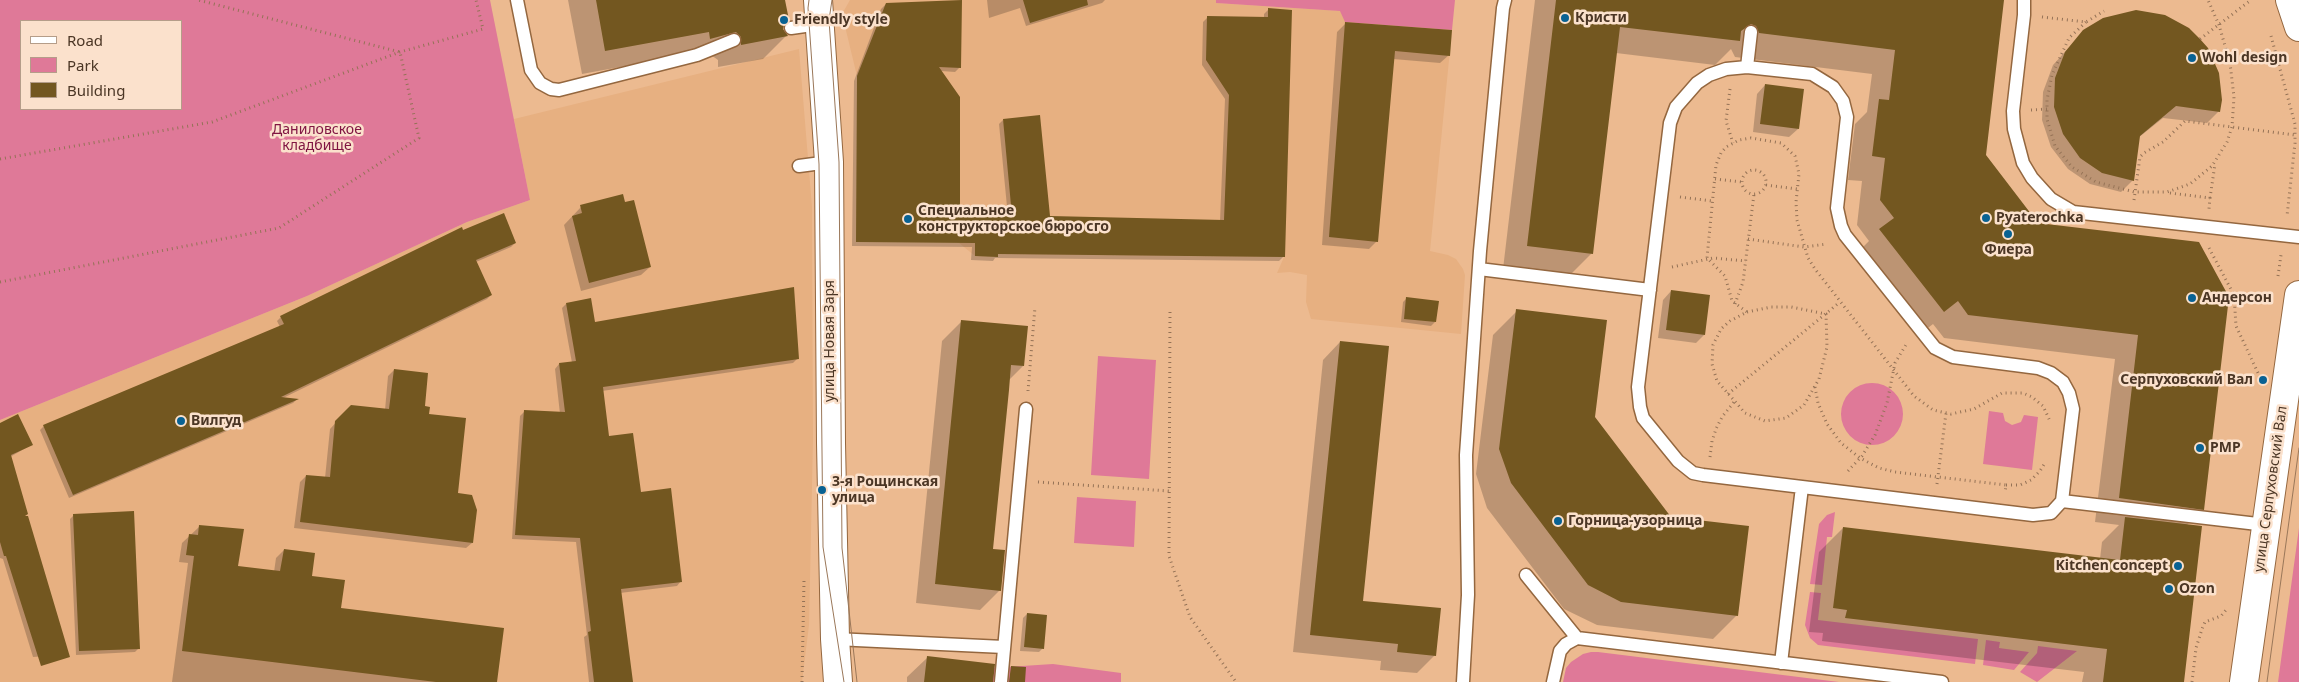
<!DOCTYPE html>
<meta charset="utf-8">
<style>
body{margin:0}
#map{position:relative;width:2299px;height:682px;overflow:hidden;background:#ecba90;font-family:"Noto Sans",sans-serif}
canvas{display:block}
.legend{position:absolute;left:20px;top:20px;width:162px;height:90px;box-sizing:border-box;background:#fbe1cc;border:1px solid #b59d89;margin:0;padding:6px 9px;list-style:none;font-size:15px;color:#4b3625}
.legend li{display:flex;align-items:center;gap:10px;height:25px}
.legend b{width:25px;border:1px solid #b59d89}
</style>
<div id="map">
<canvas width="2299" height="682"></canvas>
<ul class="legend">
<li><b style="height:6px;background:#fff"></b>Road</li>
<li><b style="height:14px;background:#df7998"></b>Park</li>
<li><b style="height:14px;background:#735720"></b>Building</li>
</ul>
</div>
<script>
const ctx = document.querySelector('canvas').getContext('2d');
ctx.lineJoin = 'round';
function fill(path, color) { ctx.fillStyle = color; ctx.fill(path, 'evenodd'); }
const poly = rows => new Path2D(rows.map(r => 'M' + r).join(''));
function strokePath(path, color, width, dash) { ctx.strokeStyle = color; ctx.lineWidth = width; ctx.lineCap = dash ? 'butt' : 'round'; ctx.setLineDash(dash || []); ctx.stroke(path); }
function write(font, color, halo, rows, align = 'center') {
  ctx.font = font + ' "Noto Sans",sans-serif'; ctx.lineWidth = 5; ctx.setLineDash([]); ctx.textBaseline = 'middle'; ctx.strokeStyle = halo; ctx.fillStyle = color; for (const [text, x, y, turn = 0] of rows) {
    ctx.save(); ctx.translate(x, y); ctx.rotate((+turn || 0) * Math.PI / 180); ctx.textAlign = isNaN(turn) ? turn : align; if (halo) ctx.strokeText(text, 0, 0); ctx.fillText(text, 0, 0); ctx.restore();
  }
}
fill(poly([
 [850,0,1216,0,1216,3,1341,11,1407,26,1452,30,1430,251,1448,255,1456,259,1463,269,1465,275,1461,334,1311,319,1306,302,1307,275,1290,272,1277,273,1284,257,998,254,998,257,975,256,959,243,857,76,842,14],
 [799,49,812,207,813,440,809,625,802,682,0,682,0,420,307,296,467,222,530,200,514,119]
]), '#e7b081');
fill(poly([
 [0,0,490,0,530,200,467,222,307,296,0,420],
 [21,21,181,21,181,109,21,109],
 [1216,0,1455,0,1452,30,1345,22,1340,11,1216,3],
 [1098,356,1156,360,1149,479,1091,475],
 '1841 414a31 31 0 1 1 62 0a31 31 0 1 1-62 0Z',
 [1989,411,2003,413,2005,421,2012,425,2021,422,2024,415,2038,417,2032,470,1983,464],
 [1077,497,1136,501,1134,547,1074,543],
 [1835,512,1832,537,1827,537,1822,585,1810,584,1819,524,1827,515],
 [2299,528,2299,682,2278,682],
 [1810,592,1821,593,1818,620,1978,639,1975,664,1818,645,1810,638,1805,625],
 [1986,640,2000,642,1999,648,2029,652,2014,670,1983,665],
 [2038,646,2077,651,2037,682,2020,672,2037,653],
 [1591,652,1598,652,1839,682,1563,682,1566,668,1571,662,1583,654],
 [1053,664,1121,673,1121,682,990,682,992,668]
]), '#df7998');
fill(poly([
 [568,0,784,0,782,29,787,35,763,59,718,67,718,60,711,55,685,55,582,74],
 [987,0,1105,0,1102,3,1026,26,1020,8,989,18],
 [1535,0,2003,0,1985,155,2038,224,2199,243,2203,509,2187,525,2182,682,2082,682,2084,672,1822,641,1823,633,1809,632,1819,552,1843,528,2100,559,2102,542,2119,525,2095,522,2115,359,1944,338,1933,324,1919,335,1856,254,1869,241,1857,225,1862,181,1848,180,1855,124,1867,112,1872,74,1735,57,1731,49,1715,65,1616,53,1592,253,1568,277,1503,269],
 [886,4,960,67,955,72,941,71,959,216,1008,217,999,124,1003,120,1049,218,1220,221,1225,99,1202,65,1203,22,1207,18,1264,19,1264,14,1268,10,1283,257,1279,261,995,258,993,261,971,260,972,247,852,246,854,81,881,9],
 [1346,23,1449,55,1440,63,1393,59,1377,241,1369,249,1322,245,1337,32],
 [2084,31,2219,111,2207,123,2163,118,2138,138,2133,180,2121,192,2090,184,2068,169,2051,147,2042,120,2043,92,2053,65],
 [1765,85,1798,129,1789,137,1753,132,1757,94],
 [581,207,650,267,641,275,581,291,564,225],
 [463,232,515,243,511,247,476,262,491,295,487,299,281,399,296,400,293,403,69,498,40,430,44,426,280,327,277,321,281,317],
 [1671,291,1704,335,1696,343,1658,338,1663,300],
 [1407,298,1435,322,1431,326,1401,322,1403,302],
 [566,304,594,324,797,359,793,363,602,391,608,437,640,493,681,581,677,586,620,593,632,682,589,682,584,637,587,635,576,542,512,539,520,416,524,412,560,414,555,369,559,364,572,363,562,308],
 [1517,311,1737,615,1713,639,1597,625,1564,609,1487,508,1476,474,1493,335],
 [962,321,1023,366,1009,380,992,550,1000,590,980,610,916,603,942,341],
 [1340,342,1362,602,1435,655,1417,673,1380,670,1381,661,1293,652,1323,360],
 [394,370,424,408,457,494,472,543,466,548,294,528,300,482,306,476,325,478,330,429,351,406,385,410,388,376],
 [0,424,31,445,10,457,23,517,63,655,33,657,3,559,0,558],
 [74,515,139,648,135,652,76,655,70,519],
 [199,527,237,567,274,572,276,558,284,550,340,610,496,682,172,682,188,563,179,562,182,543],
 [1027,614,1043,648,1039,652,1020,651,1023,618],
 [927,658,984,682,907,682,907,677]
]), '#0003');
fill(poly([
 [596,0,785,0,789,20,784,25,783,29,788,36,741,45,741,37,736,32,710,39,709,32,605,51],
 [962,0,961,68,939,67,960,97,960,215,1012,216,1003,119,1040,115,1050,216,1224,220,1229,95,1206,60,1207,16,1268,17,1268,8,1292,10,1285,257,998,254,998,257,975,256,975,243,856,242,857,76,886,3],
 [1023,0,1087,0,1088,5,1030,23],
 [1556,0,2004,0,1986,155,2038,223,2199,242,2229,297,2204,510,2119,498,2138,335,1968,315,1958,301,1944,312,1879,229,1894,218,1880,200,1885,158,1872,156,1879,99,1889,100,1895,50,1759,33,1756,26,1751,24,1741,31,1740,41,1620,27,1593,254,1527,246],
 [2136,10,2165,15,2189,28,2200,39,2208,48,2219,73,2222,100,2220,112,2176,106,2140,136,2134,181,2102,173,2080,158,2063,134,2054,107,2055,78,2065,52,2083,30,2103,18],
 [1345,22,1452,30,1450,56,1395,51,1378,242,1329,237],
 [1765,84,1804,89,1799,129,1760,124],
 [623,194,625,202,634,200,651,267,589,283,572,216,582,213,580,205],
 [504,213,516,243,476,260,492,295,281,397,299,399,73,495,43,425,284,324,280,316,462,227,463,230],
 [794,287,799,359,603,387,609,436,633,433,641,492,671,488,682,582,621,589,633,682,594,682,588,632,591,631,580,538,515,535,524,410,565,412,559,363,576,361,566,303,591,298,595,322],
 [1671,290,1710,295,1705,335,1666,330],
 [1406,297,1439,301,1436,322,1404,319],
 [1516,309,1607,320,1595,417,1671,517,1749,526,1738,616,1621,602,1588,585,1511,483,1499,449],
 [961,320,1028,326,1024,366,1011,365,1009,390,993,549,1005,550,1001,591,935,584],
 [1340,341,1389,346,1363,601,1441,608,1436,656,1397,652,1398,644,1310,635],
 [394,369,428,373,425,406,430,407,429,414,466,418,458,493,472,495,477,510,473,543,300,522,306,475,330,477,335,421,351,405,389,409],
 [18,414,33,445,11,455,28,514,25,516,28,516,70,657,41,666,6,556,4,556,0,542,0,423],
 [134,511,140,649,79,651,73,514],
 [2125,517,2202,526,2184,682,2103,682,2107,649,1845,618,1847,610,1833,608,1843,527,2120,560],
 [199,525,244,529,238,566,280,571,284,549,315,553,312,576,345,580,341,608,504,628,497,682,436,682,182,651,194,556,186,555,189,534,198,535],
 [1027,613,1047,615,1044,649,1024,647],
 [927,656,995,664,993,682,924,682],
 [1011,666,1026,667,1025,682,1009,682]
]), '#735720');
const lane = poly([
 [517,0,531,70,540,83,551,89,559,90,697,55,734,40],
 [2024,0,2024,15,2013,111,2014,129,2023,163,2032,178,2051,199,2073,212,2299,237],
 [791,28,819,24],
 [1747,67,1751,32],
 [799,166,829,162],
 [1479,269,1650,290],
 [2062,501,2051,513,2033,515,1703,475,1693,473,1678,461,1643,418,1640,407,1638,387,1670,123,1676,107,1697,83,1709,75,1726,69,1747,67,1812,74,1833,87,1843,101,1847,117,1837,208,1841,226,1845,235,1935,348,1953,357,2038,368,2051,373,2063,382,2069,393,2073,409,2062,501,2266,525],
 [1526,575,1577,638],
 [835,639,1004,647],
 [1781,663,1802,487],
 [1001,682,1026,409],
 [1463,682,1468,595,1466,455,1480,251,1503,8,1505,0],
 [1553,682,1560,651,1566,644,1577,638,1942,682]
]);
const secondary = poly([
 [818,0,829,162,831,443,835,639,838,682],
 [2290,0,2299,27],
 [2244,682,2299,295]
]);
strokePath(lane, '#94673f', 15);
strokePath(secondary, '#94673f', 30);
strokePath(poly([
 [2042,17,2086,22,2104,11],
 [2086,22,2069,38,2052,75,2047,100,2047,119,2055,146,2072,167,2096,182,2135,192,2167,192,2190,184,2212,166,2227,142,2232,127,2234,97,2230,63,2219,25,2208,0],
 [2271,36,2295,124,2295,143,2287,216],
 [2200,39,2251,0],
 [1730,89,1726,121,1733,143],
 [2031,110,2047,109],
 [0,159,212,122,400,52,483,29,476,0],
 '1742 182a12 12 0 1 1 24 0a12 12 0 1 1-24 0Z',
 [1715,179,1742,182],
 [1766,185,1797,189],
 [2170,193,2210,198,2209,209],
 [1680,197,1712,201],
 [2210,198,2215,164],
 [2134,200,2140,157,2144,153,2163,142,2185,121,2295,135],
 [1748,239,1804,247,1827,244],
 [2209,248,2234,295,2236,326,2259,375],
 [1672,267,1713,258,1746,261],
 [2278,276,2281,255],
 [0,282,279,228,419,138,400,52,198,0],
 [1735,304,1743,282,1754,194],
 [1170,312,1169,556,1190,617,1236,682],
 [1747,312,1771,307,1791,307,1826,314,1827,347,1819,379,1804,405,1786,418,1765,421,1745,413,1717,381,1712,364,1713,345,1721,329,1730,321,1747,312,1732,301,1725,276,1707,258,1716,165,1721,153,1726,147,1739,140,1751,138,1781,143,1795,156,1799,174,1796,202,1797,220,1808,258,1815,269,1914,396,1933,410,1951,414,1974,409,2002,393,2023,393,2032,397,2043,406,2050,421],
 [1815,387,1818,403,1827,424,1841,443,1860,458,1879,468,1895,472,2006,485,2005,493],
 [1028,391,1035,307],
 [1728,394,1840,302],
 [1710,457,1712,441,1716,429,1722,417,1734,402],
 [1848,471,1862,456,1875,435,1887,403,1895,363,1907,343],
 [1038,482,1169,491],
 [1937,484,1946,413],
 [2006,485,2020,485,2031,480,2040,471,2045,463],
 [802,682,804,580],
 [2192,682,2196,648,2202,629,2205,622,2221,616,2226,610]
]), '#947256', 3, [1, 4]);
strokePath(lane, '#fff', 12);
strokePath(secondary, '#fff', 28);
strokePath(poly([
 [809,0,808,8,819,164,823,547,844,682],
 [832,0,829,20,839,162,842,548,857,682],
 [2267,682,2299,448]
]), '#9a7759', 1);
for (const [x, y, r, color] of [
 [1565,18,5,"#096293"],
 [784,20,5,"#096293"],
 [2192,58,5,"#096293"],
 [1986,218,5,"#096293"],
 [908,219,5,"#096293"],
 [2008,234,5,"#096293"],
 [2192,298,5,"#096293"],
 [2263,380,5,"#096293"],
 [181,421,5,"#096293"],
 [2200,448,5,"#096293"],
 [822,490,5,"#096293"],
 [1558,521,5,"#096293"],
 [2178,566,5,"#096293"],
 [2169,589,5,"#096293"]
]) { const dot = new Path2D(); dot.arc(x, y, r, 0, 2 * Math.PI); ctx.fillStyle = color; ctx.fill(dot); strokePath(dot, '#fbe1cc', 2); }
write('bold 14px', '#4b3625', '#fbe1cc', [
 ["Кристи",1575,18],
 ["Friendly style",794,20],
 ["Wohl design",2202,58],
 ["Специальное",918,211],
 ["конструкторское бюро сго",918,227],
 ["Pyaterochka",1996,218],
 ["Фиера",2008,250,"center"],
 ["Андерсон",2202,298],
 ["Серпуховский Вал",2253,380,"right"],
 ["Вилгуд",191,421],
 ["PMP",2210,448],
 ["3-я Рощинская",832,482],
 ["улица",832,498],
 ["Горница-узорница",1568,521],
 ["Kitchen concept",2168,566,"right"],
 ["Ozon",2179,589]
], 'left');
write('14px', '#801542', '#fbe1cc', [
 ["Даниловское",317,130],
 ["кладбище",317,146]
]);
write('14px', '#4b3625', '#fbe1cc', [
 ["улица Новая Заря",830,341,-90],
 ["улица Серпуховский Вал",2271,489,-82]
]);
</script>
